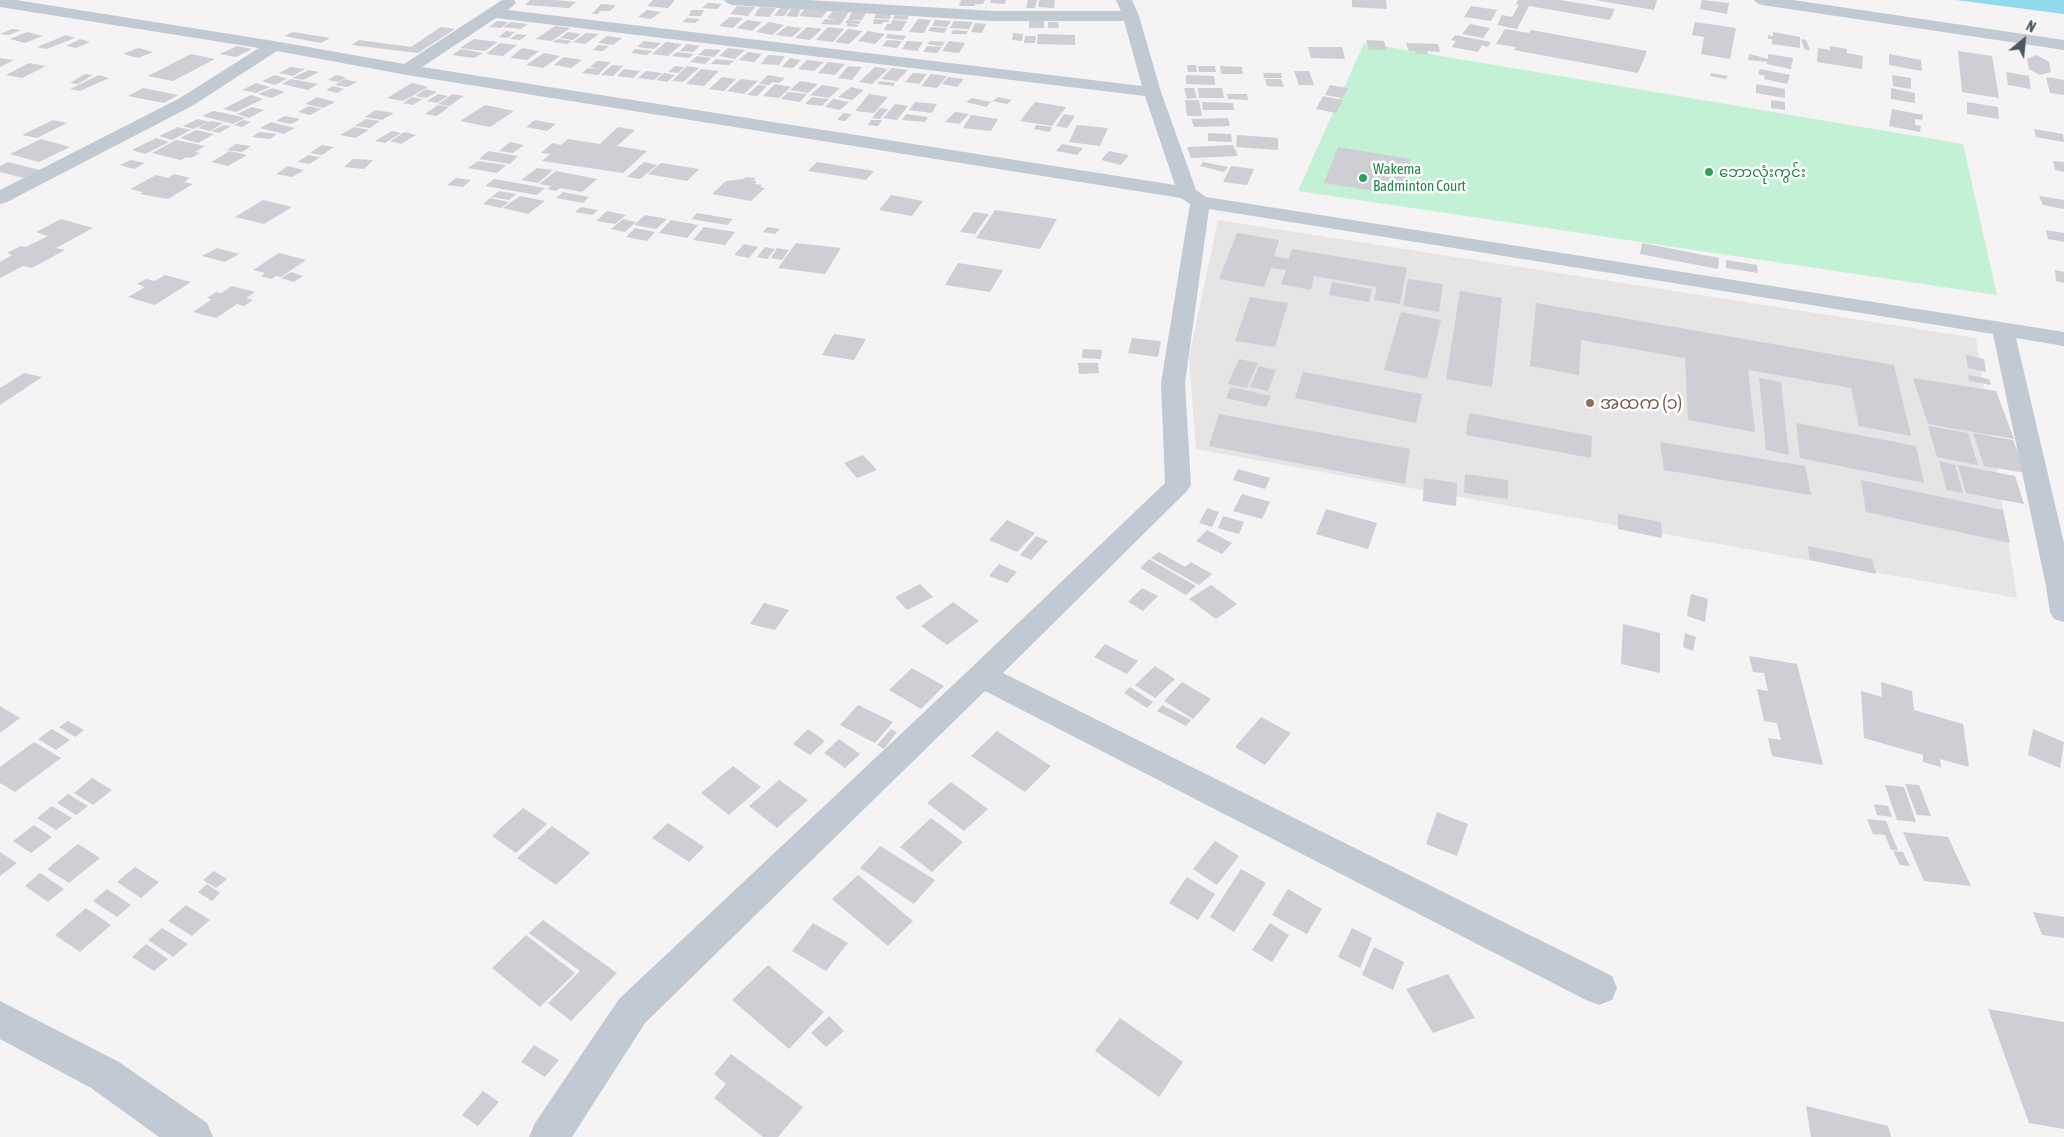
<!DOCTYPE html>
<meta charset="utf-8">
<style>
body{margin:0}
#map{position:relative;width:2064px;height:1137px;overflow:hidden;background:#f5f3f3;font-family:"Asap Condensed",sans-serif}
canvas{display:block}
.north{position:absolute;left:1999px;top:15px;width:50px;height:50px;-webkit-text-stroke:4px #fff;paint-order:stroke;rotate:28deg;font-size:14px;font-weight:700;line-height:20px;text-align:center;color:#4a5661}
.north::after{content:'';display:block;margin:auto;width:18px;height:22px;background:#4a5661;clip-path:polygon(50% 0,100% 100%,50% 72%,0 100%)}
</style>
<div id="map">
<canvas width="2064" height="1137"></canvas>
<div class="north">N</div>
</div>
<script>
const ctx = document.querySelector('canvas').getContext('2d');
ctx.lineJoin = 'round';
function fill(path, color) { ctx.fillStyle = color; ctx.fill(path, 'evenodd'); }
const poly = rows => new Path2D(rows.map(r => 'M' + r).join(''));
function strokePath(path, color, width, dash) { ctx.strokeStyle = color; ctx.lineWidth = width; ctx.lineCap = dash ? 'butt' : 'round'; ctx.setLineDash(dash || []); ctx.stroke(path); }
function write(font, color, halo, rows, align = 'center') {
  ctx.font = font + ' "Asap Condensed","Noto Sans Myanmar",sans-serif'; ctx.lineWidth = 5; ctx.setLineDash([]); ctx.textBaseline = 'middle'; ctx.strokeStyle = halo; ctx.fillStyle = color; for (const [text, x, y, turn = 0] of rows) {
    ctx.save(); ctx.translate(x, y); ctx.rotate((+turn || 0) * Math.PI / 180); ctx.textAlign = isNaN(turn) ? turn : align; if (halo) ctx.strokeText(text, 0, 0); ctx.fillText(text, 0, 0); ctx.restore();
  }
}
fill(poly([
 [1218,220,1976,338,2017,598,1196,449,1189,357]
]), '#e6e4e5');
fill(poly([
 [1364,43,1963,144,1997,295,1298,191]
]), '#c3f1d5');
fill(poly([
 [1956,0,2064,0,2064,14]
]), '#90daee');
fill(poly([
 [530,0,554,0,576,2,569,8,525,5],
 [653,0,675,0,668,8,647,6],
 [961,0,985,0,983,4,975,4,975,6,959,6],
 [991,0,1006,0,1005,4,990,3],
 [1028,0,1037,0,1035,8,1026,8],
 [1039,0,1055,0,1054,8,1038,7],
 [1352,0,1386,0,1387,9,1352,7],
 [1518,0,1560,0,1615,9,1610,20,1529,6,1517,29,1497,25,1502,15,1512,17,1519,5,1516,4],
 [1595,0,1657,0,1654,10],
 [1702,0,1729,3,1727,14,1700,9],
 [708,3,722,4,717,9,702,8],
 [601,4,616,5,610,11,600,11,598,14,592,14],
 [737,6,755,7,748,16,730,14],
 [1471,6,1497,10,1491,21,1464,17],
 [760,7,776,8,769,17,754,16],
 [780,8,790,8,784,16,774,16],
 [805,8,828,10,821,18,799,16],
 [791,9,801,9,797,17,786,16],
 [647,10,661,12,651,19,638,17],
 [691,10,704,10,701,16,689,16],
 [833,11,849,12,840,25,821,24,825,19,837,20,827,18],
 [852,12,866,13,862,20,848,20],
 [876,14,891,14,890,19,874,18],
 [895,15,909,16,907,20,893,19],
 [730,17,743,18,733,28,719,26],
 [687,18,700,19,695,23,682,22],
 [874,19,889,20,889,22,883,22,882,24,873,24],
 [918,19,931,20,924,33,909,32],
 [747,20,762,22,752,31,737,28],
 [847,20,861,21,859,24,849,23,859,25,857,27,846,26,848,23,845,23],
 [892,20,906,21,907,21,901,31,884,30,887,24,891,24],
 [935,20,951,21,947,27,932,26],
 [497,21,508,22,501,28,489,27],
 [954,21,973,22,969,29,950,28],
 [1029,21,1044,21,1044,28,1029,28],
 [511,22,528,24,521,29,503,27],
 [769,22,784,25,772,35,756,32],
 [1048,22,1058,22,1059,28,1048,28],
 [1695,22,1736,28,1730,59,1701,54,1704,37,1692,35],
 [975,23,986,24,982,33,971,32],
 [1470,24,1490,28,1483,38,1462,34],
 [555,26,570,28,552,41,536,39],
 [787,26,802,28,792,37,776,35],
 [441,27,455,29,418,53,352,45,359,40,411,47],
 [807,27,822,29,810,40,795,38],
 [828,27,844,29,833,42,816,40],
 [931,27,947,28,944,33,928,31],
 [12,29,21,30,9,35,0,34],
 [848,29,863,31,849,44,835,42],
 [1505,29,1529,33,1531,30,1647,51,1638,73,1514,50,1516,47,1496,44],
 [953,30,968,31,966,34,951,34],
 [506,31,515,32,508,38,499,37],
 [868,31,885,34,875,44,858,41],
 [27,32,43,36,25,43,10,39],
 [293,32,330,38,321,43,284,36],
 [568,32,581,34,573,40,560,38],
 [1773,32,1800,37,1800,48,1772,44,1772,39,1768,39,1768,35,1773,36],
 [586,33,599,34,585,44,573,42],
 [1013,33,1023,34,1022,41,1012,40],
 [517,34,527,35,520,40,510,39],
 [888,34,906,36,903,40,885,38],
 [1038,34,1075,35,1075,45,1037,44],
 [66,35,75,38,46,49,37,47],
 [1455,35,1491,42,1488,47,1482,45,1478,52,1452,47,1456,41,1451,40],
 [607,36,622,38,613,45,598,43],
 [1025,36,1036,36,1035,43,1024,43],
 [80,39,90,42,76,48,66,46],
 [474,39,498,42,485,51,460,48],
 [558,39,572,41,567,44,553,42],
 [1801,39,1806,40,1810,50,1805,50],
 [887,40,902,41,897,48,882,46],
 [1366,40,1384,41,1387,50,1369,50],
 [644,41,661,43,654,49,637,47],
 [907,41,923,42,917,51,902,49],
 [930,41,945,42,942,46,927,44],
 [949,41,965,43,959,53,942,51],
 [666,42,682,44,668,56,652,54],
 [500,43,517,45,503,56,486,54],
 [1406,43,1438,44,1440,52,1427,51,1428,54,1416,54,1415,51,1409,51],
 [687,44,700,46,693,52,680,51],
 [598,45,609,46,603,51,593,50],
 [237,46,252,49,236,57,220,54],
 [927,46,942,47,937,53,923,52],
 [1830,46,1847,49,1847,53,1863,56,1862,69,1817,62,1818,48,1830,50],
 [1308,47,1342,47,1345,59,1311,58],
 [138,48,153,52,138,58,123,54],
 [522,48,539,51,527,60,510,58],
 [728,48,745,50,735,59,719,56],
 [461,49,483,53,474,58,452,55],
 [635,49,652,51,647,55,631,53],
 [705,49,721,50,714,57,698,55],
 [1958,51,1992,56,1999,98,1962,92],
 [677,52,694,54,689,58,672,56],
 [748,52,762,54,754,62,739,60],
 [544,53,560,56,543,68,526,65],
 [191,54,215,59,173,81,148,76],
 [1749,54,1768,59,1768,54,1793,58,1791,69,1767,64,1767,62,1748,60],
 [1889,54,1921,60,1922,71,1889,65],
 [768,55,785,56,779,65,761,64],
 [2037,55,2049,62,2051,72,2040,75,2029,69,2027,59],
 [697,56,711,58,705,64,690,62],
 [564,57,582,60,571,68,554,65],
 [0,58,14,60,0,67],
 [790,58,801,60,793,68,782,67],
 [716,59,734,61,729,65,711,64],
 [807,60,824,62,814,71,798,69],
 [597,61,611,62,598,75,582,73,588,68,600,69,590,67],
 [828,62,845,64,835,75,818,73],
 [29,63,46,66,22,78,6,75],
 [612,65,623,66,613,76,601,75],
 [1187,65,1196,65,1197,72,1188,72],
 [675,66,684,67,678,73,668,72],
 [687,66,699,68,683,82,672,81],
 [848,66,862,67,852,80,838,78],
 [1198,66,1215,66,1216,72,1199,72],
 [1220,66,1242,67,1243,74,1221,74],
 [290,67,305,69,293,76,279,73],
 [875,67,888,69,872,84,859,82],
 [892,68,908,70,897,81,881,79],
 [624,69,640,71,633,78,617,76],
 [701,69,719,71,704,86,686,84],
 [1760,69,1790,75,1787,84,1764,79,1765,76,1758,74],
 [309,70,319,72,303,80,292,78],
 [646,71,662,73,654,80,638,78],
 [1294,71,1309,71,1314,85,1299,85],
 [2006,72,2029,76,2031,89,2008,85],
 [664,73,675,75,667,82,656,80],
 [913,73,927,74,919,84,905,82],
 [1263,73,1281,73,1282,78,1264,78],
 [1711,73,1728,76,1726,79,1710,76],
 [85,74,93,75,78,84,70,83],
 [931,74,947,76,937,88,921,86],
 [99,75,109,78,80,91,70,89],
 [275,75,287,79,275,85,262,81],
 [336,75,346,77,338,82,328,80],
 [768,75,785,78,779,83,772,82,769,85,759,84],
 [1186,75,1214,76,1215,85,1186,84],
 [1892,75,1911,78,1911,89,1893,86],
 [722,77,736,79,724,91,709,89],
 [948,77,964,79,957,87,942,84],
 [2046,77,2064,80,2064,95,2050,93],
 [291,79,318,84,308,90,282,84],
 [344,79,357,82,347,87,335,85],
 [741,79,758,81,744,94,727,91],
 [1265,79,1281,79,1284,87,1267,86],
 [800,81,818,84,808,93,790,90],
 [880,81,895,83,893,86,877,84],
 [256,83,270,87,256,93,242,90],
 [412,83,428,87,403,101,387,98],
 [775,84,791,87,779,98,763,96],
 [1756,84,1785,89,1785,98,1756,93],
 [758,85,767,86,757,96,747,95],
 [822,85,840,88,829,98,810,95],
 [1330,85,1348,88,1343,98,1325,95],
 [333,86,344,89,337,93,326,90],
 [851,87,864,90,852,100,838,97],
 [143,88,178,95,164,103,128,96],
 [272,88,285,92,271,98,258,94],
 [1184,88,1194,88,1197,98,1187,99],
 [1198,88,1222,88,1224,98,1199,98],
 [1891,88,1915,93,1915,103,1891,99],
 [426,89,437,92,426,98,415,96],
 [788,92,807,94,800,102,781,99],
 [438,94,448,96,437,103,427,101],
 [453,94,464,96,449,106,438,104],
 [869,94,888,97,874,113,855,111],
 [1227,94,1247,94,1248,100,1228,99],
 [251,95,263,99,236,112,223,109],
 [1323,96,1343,100,1336,113,1316,109],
 [317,97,335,102,323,108,305,104],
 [412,97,422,99,413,105,403,103],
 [812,97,829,99,822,106,805,104],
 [998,97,1012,100,1007,104,993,101],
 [972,98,991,102,986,107,966,102],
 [833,99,849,102,840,110,825,107],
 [1185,100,1199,100,1202,116,1187,116],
 [1771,100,1785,102,1785,110,1771,108],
 [915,102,937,104,932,113,909,110],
 [1035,102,1066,107,1052,126,1020,121],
 [1202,102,1233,103,1234,110,1203,110],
 [1967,102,1998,107,1999,119,1967,114],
 [895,104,908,106,897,120,883,118],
 [438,105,449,107,437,116,425,114],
 [485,105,514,111,490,127,460,121],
 [309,106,321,109,310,115,298,112],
 [252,107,264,110,249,118,237,114],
 [880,108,888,109,880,119,872,118],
 [1892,109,1923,115,1922,120,1915,119,1915,125,1921,126,1920,132,1889,126],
 [376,110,394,113,382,120,365,117],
 [213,111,225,113,245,118,233,124,202,116],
 [955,112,969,114,959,124,945,122],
 [843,113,852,114,845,121,837,120],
 [906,114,928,117,925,122,902,120],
 [1064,114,1075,116,1067,128,1056,126],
 [971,115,998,119,991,131,963,128],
 [285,116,300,119,291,124,276,121],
 [1228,118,1230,126,1194,127,1191,119],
 [198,119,209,122,193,129,183,126],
 [366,119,380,121,370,128,355,126],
 [53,120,67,123,37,138,22,135],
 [243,120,251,122,242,127,234,125],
 [535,120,556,124,547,131,526,127],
 [871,120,882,120,878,126,868,125],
 [211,121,223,123,210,131,198,128],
 [271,122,295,128,284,134,260,128],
 [224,125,231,126,219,133,211,131],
 [1036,125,1052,127,1050,132,1034,129],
 [1077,125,1108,128,1100,146,1069,142],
 [178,127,191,130,172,140,159,136],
 [354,127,369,130,355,138,340,135],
 [618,127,635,130,617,146,647,151,623,173,542,161,550,154,541,153,552,143,561,145,568,139,600,144],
 [2034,129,2063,134,2064,142,2036,137],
 [196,130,214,134,198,143,180,138],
 [392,131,401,133,385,143,375,141],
 [259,132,277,134,270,139,252,137],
 [405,132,416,135,401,144,390,141],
 [1208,133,1231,134,1232,142,1208,141],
 [1237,135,1278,138,1278,150,1236,147],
 [156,138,169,142,145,154,132,150],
 [41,139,70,147,39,162,10,154],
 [176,140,205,146,195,152,200,153,191,158,186,157,181,160,152,153],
 [510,142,524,145,513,153,499,151],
 [236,144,251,146,242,152,227,150],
 [1062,144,1083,148,1077,155,1056,151],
 [322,145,334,147,322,155,310,153],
 [1233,145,1238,156,1191,158,1187,147],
 [1338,147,1411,159,1400,195,1324,183],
 [230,151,247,155,228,166,211,162],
 [488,151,518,156,510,164,479,159],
 [1109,151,1129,155,1121,165,1101,160],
 [308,155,320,157,310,164,297,162],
 [353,159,373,160,364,169,344,167],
 [131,160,145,163,134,169,120,165],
 [478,161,506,165,497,173,468,168],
 [2053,161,2064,162,2064,172,2055,170],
 [8,162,40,170,23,178,0,172,0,166],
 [644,162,657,165,640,179,627,177],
 [817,162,874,171,866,180,808,171],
 [1203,162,1228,167,1224,172,1200,166],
 [661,163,699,169,687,181,648,174],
 [288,166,304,170,292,177,276,174],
 [1231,166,1254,169,1247,185,1223,182],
 [537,168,553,170,538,183,521,180],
 [556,171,597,179,582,192,560,188,556,191,547,189,551,186,539,184],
 [174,174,190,178,184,182,193,184,168,199,140,194,143,192,130,189,156,175,168,178],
 [746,177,756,178,753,181,757,181,755,184,762,185,760,187,765,188,751,201,712,194,726,181,744,179],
 [456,178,471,180,463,187,447,185],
 [494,179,545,188,537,195,485,186],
 [499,191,516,194,509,200,491,197],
 [563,192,589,197,583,203,556,198],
 [891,195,923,201,912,216,879,210],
 [520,196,545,201,528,214,503,208],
 [2039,196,2064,200,2064,209,2043,205],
 [490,198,509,202,501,208,483,204],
 [263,200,292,207,264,224,235,217],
 [581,207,598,210,592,215,575,212],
 [995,210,1057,219,1040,249,976,238],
 [607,211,626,215,615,224,596,221],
 [974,212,989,214,975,234,960,232],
 [697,213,733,219,727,225,691,219],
 [645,215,667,219,656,229,634,225],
 [61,219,93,228,56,248,65,250,32,268,23,266,0,278,0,262,12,255,7,253,21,246,26,247,48,236,36,232],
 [623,219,636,222,625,232,611,229],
 [671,220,698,225,687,238,659,233],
 [704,227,735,232,725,245,693,240],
 [767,227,780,229,775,234,763,232],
 [635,228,655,232,647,241,626,237],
 [2046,230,2064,233,2064,242,2048,239],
 [1237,233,1279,240,1274,256,1289,259,1292,249,1407,268,1400,304,1374,300,1377,287,1314,276,1311,290,1281,284,1286,270,1271,268,1264,287,1219,279],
 [796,243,841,248,825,274,778,268],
 [1642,243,1719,258,1718,269,1640,254],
 [744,244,758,247,749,258,734,255],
 [765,247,775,249,767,259,757,257],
 [217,248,239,254,225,262,202,256],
 [777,248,789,250,782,260,771,258],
 [279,253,306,260,281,277,276,276,271,279,261,276,265,273,253,270],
 [1726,260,1757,265,1758,273,1726,268],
 [958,263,1003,270,990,292,945,285],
 [2055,270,2064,272,2064,283,2056,281],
 [291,272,303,276,294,282,281,278],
 [165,275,191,282,155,305,128,297,145,287,137,284,146,279,155,281],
 [1408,279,1443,284,1439,312,1403,306],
 [1332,282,1372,289,1369,302,1329,295],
 [232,286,255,292,246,298,253,300,244,306,237,304,216,318,193,312,212,299,207,298,216,292,221,293],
 [1460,291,1502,298,1492,387,1446,379],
 [1250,297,1288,303,1275,347,1235,341],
 [1536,303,1894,365,1911,436,1859,426,1851,388,1748,370,1755,432,1688,420,1685,358,1581,340,1579,375,1530,366],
 [1401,312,1441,320,1427,379,1384,370],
 [834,334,866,339,854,360,822,355],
 [1132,338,1161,341,1158,357,1128,353],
 [1083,349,1102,350,1101,359,1082,358],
 [1966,355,1984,359,1986,372,1968,368],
 [1239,359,1258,363,1247,388,1228,384],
 [1078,363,1098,363,1099,373,1079,374],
 [1259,366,1276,370,1268,391,1250,387],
 [1303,372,1422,394,1416,423,1295,398],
 [24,373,42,377,0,405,0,388],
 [1968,375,1989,379,1991,385,1969,381],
 [1759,378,1781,382,1789,455,1766,450],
 [1913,378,1996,391,2014,439,1928,424],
 [1231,387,1271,396,1266,407,1226,398],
 [1469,413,1592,436,1591,458,1466,435],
 [1219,414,1410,449,1405,484,1209,446],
 [1796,423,1916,446,1924,483,1800,458],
 [1928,426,1968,433,1978,465,1937,457],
 [1973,433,2013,440,2026,473,1984,466],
 [1660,442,1805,466,1811,495,1664,470],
 [863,455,877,470,857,478,844,463],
 [1939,461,1955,465,1963,493,1947,490],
 [1958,465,2015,476,2024,504,1966,493],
 [1238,469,1270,478,1265,489,1233,480],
 [1465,474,1508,480,1508,499,1464,493],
 [1424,478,1457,483,1456,506,1423,501],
 [1861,480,2003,510,2010,543,1866,512],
 [1242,494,1270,502,1262,519,1233,511],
 [1207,508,1219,512,1212,527,1199,523],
 [1326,509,1377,523,1368,549,1316,534],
 [1618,514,1661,522,1662,538,1618,529],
 [1223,516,1244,522,1239,534,1218,528],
 [1007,520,1035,533,1017,552,989,540],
 [1207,530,1232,543,1222,554,1196,541],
 [1036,536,1048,541,1031,560,1020,555],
 [1808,546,1872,559,1876,574,1810,560],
 [1159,552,1185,567,1191,562,1212,574,1199,585,1151,558],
 [1149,559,1196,586,1186,595,1140,568],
 [999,564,1017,572,1007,583,989,576],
 [920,584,933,597,907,610,895,597],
 [1211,585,1237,604,1216,619,1189,599],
 [1142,588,1158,596,1143,611,1128,602],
 [1691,594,1708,599,1705,622,1687,616],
 [953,602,979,621,947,645,921,626],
 [764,603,789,610,775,630,750,624],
 [1623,624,1660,633,1660,673,1621,664],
 [1685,633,1696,637,1693,651,1683,647],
 [1105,644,1138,661,1127,674,1094,657],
 [1749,656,1797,664,1823,765,1772,756,1768,738,1781,740,1777,723,1764,721,1757,689,1768,691,1764,673,1753,672],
 [1155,666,1175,679,1155,698,1135,685],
 [912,668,944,686,921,709,889,690],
 [1182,682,1211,699,1193,719,1164,701],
 [1881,682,1912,691,1914,710,1963,724,1969,767,1940,759,1941,767,1923,762,1923,755,1864,738,1861,691,1882,697],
 [1130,687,1153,702,1147,708,1124,693],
 [858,705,893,722,875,743,840,725],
 [1162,705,1191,720,1186,726,1157,711],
 [0,706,20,718,0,733],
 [1261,717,1291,733,1265,765,1235,747],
 [68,721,84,730,75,737,59,727],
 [52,729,70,740,56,750,38,739],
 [808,729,825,741,810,755,793,744],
 [891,729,897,732,884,749,877,745],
 [2033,729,2064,742,2060,768,2028,755],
 [997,731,1051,766,1025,792,971,756],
 [839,739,860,754,845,768,824,753],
 [34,742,61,758,15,792,0,783,0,767],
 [733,766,761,787,729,815,701,793],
 [92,778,112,790,93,805,74,793],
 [779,780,808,800,777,828,749,806],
 [951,782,988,809,964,831,927,803],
 [1905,784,1919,785,1931,816,1917,815],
 [1885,785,1904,787,1916,822,1897,820],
 [68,794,88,806,76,815,57,803],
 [1874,804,1888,806,1892,817,1877,815],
 [52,806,72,818,56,830,37,818],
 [523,808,547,824,516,853,492,836],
 [1437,812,1468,824,1457,856,1426,844],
 [931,818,963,842,932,872,900,847],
 [1867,819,1886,821,1898,850,1891,850,1885,835,1873,834],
 [668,823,704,847,689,862,652,838],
 [34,825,52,837,31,853,13,841],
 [552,826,590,853,556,885,517,858],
 [1903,832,1948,837,1971,886,1924,881],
 [1215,841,1239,856,1217,885,1193,869],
 [78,844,100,858,69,883,47,869],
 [880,846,935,880,914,904,860,868],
 [1893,851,1903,852,1910,866,1900,865],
 [0,852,17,863,0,876],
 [135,867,159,882,141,898,117,882],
 [1241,869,1266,883,1234,932,1210,917],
 [214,871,227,879,216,888,203,880],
 [40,873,64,889,48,902,25,886],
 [858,875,913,921,888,946,832,899],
 [1187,877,1215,894,1198,920,1169,903],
 [207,884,220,893,212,901,198,892],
 [107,889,131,905,117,917,93,901],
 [1288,889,1322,909,1307,934,1272,915],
 [186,905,210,920,192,936,168,921],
 [86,908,111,925,80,952,55,935],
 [2033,912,2064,917,2064,938,2042,935],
 [543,920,617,973,571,1021,548,1003,580,971,529,933],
 [813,923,848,943,826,971,792,951],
 [1270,923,1289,935,1272,962,1252,950],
 [162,928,188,944,173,957,148,940],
 [1352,928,1372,938,1360,968,1338,957],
 [526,935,575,973,540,1007,492,968],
 [146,944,168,959,154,971,132,957],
 [1374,947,1404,962,1393,990,1362,975],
 [768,965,824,1012,789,1049,732,1000],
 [1448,974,1475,1018,1433,1033,1406,989],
 [1988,1009,2064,1022,2064,1129,2029,1123],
 [829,1016,844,1031,826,1047,811,1033],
 [1120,1018,1183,1062,1159,1097,1095,1051],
 [534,1045,559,1060,545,1077,521,1062],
 [731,1054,803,1107,778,1137,763,1137,714,1098,726,1084,714,1074],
 [483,1091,499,1102,478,1126,462,1115],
 [1806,1106,1888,1126,1891,1137,1811,1137]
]), '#cdcfd5');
fill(poly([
 [0,0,16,0,274,41,404,64,502,0,514,0,516,3,508,10,1142,86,1124,21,993,21,732,5,727,3,724,0,807,0,993,11,1121,11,1116,0,1132,0,1139,16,1161,92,1196,190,1206,197,2064,332,2064,346,2016,338,2064,543,2064,622,2054,619,2050,612,2046,586,1993,334,1209,209,1185,383,1191,485,1187,491,1003,673,1612,976,1617,988,1612,1000,1599,1005,1586,1000,985,691,645,1023,572,1137,529,1137,535,1123,619,999,971,668,1165,483,1161,383,1190,204,1181,198,407,75,277,51,192,106,7,202,0,204,0,190,180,98,259,48,0,7,0,0],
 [496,18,1145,96,1175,185,422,67,496,18],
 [1754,0,1793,0,2064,40,2064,50,1762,5,1757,3,1754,0],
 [0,1001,119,1062,207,1123,213,1137,159,1137,91,1088,0,1039,0,1001]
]), '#c1cad2');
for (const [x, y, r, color] of [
 [1709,172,5,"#2e9e5b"],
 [1363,178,5,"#2e9e5b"],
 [1590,403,5,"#8d6e63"]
]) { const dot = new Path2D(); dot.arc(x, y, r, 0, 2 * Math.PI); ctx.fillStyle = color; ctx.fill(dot); strokePath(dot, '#fff', 2); }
write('15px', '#27864d', '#fff', [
 ["Wakema",1373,169],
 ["Badminton Court",1373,186],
 ["ဘောလုံးကွင်း",1719,172]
], 'left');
write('18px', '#785e54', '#fff', [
 ["အထက (၁)",1600,403]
], 'left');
</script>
